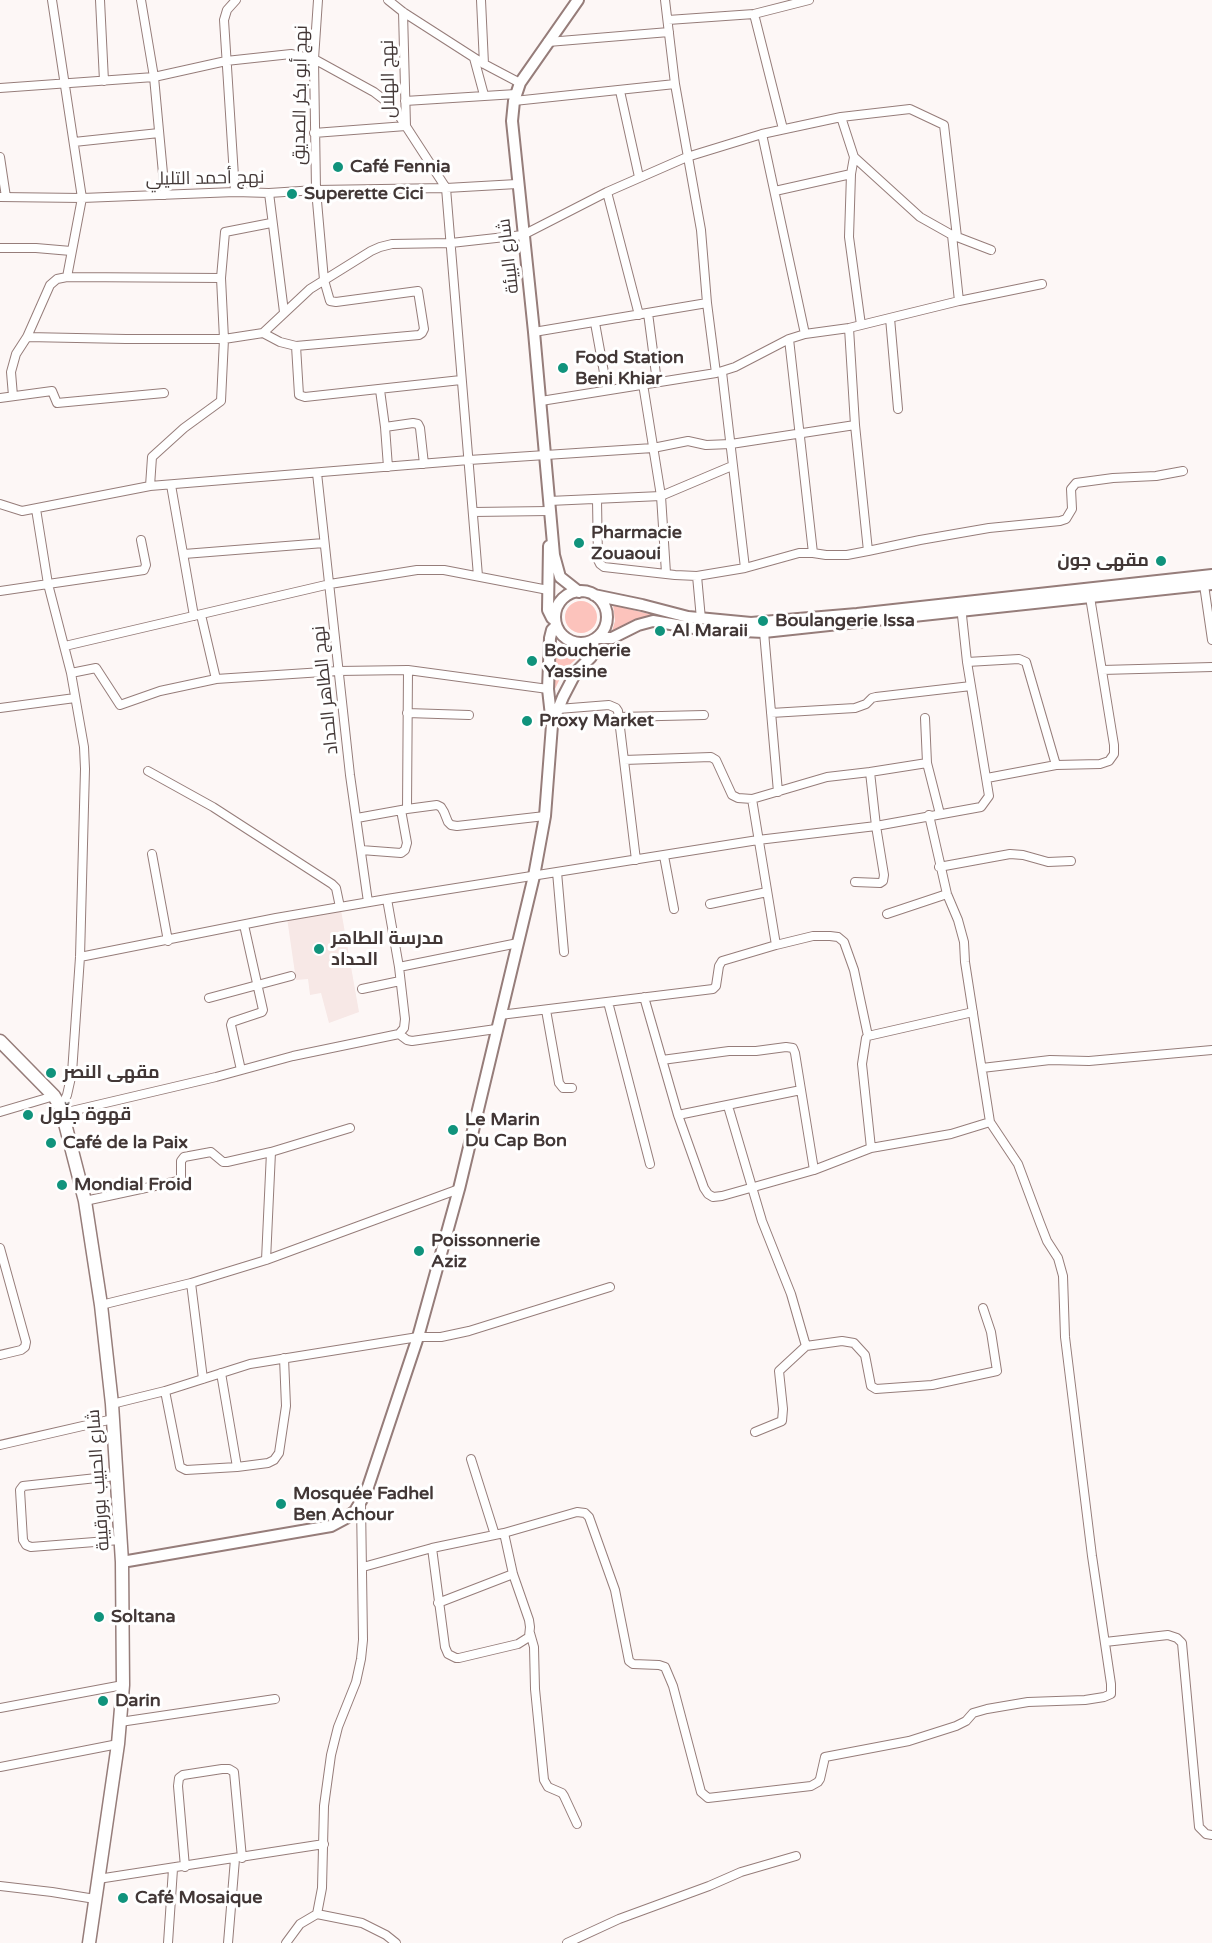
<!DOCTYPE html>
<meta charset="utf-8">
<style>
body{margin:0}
canvas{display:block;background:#fdf7f6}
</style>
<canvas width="1212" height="1943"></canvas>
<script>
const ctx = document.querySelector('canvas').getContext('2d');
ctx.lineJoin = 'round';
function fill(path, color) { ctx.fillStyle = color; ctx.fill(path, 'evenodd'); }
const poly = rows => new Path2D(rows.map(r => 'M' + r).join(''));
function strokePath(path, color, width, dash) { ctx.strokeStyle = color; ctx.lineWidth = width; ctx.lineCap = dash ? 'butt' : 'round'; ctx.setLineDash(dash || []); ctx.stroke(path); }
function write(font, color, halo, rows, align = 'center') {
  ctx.font = font + ' "Varela Round",Cairo,sans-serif'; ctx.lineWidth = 6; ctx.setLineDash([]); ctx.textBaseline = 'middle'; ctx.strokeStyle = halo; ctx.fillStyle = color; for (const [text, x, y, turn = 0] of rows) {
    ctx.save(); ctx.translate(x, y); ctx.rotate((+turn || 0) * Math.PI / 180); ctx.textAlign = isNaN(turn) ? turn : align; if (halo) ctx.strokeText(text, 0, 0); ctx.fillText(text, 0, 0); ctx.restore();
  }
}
fill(poly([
 [341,910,359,1012,329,1023,321,993,310,995,308,979,296,980,287,918]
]), '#f7e8e6');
fill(poly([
 '565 617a16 16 0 1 1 32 0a16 16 0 1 1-32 0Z',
 [613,605,653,615,638,620,611,634,615,621],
 [555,644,566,649,584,652,564,670,555,689]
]), '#fcc3bc');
const street = poly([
 [52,0,82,198,67,277],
 [100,0,104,81],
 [141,0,154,77,226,61,291,54,314,59,374,92,387,102,398,114,446,188,478,576],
 [388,0,403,12,484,64,520,83],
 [481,0,484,64],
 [665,0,675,84],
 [754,14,783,129],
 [668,20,754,14,809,0],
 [548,42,669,32],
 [474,58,484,95],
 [0,88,154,77,165,195],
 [620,91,639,177],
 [405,101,516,94],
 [514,101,675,84,701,230,707,303,716,373],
 [841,117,854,157,851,174,849,237,861,325],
 [314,133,406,126,403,12],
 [762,134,805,334],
 [74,142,159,133],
 [0,157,6,197],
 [854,157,920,217,952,235,991,250],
 [775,191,851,174],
 [235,192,224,20,227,10,236,0],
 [607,192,639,315],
 [269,193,284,312],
 [0,197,82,198,235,192,269,193,316,190,446,188,517,184],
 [0,248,36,248,71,251],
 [959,301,1042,284],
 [648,313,657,382],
 [890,318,898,409],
 [595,323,607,389],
 [849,328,855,425,868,551,920,540,989,528,1060,521,1066,519,1072,509,1071,489,1076,483,1113,478,1156,476,1183,471],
 [534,332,707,303],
 [263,333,310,289,371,251,380,247,392,244,451,243,523,235,607,192,687,157,762,134,841,117,910,109,944,125,957,237],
 [27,337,126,339,224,339,263,333,280,342,296,346,419,335,422,333,424,329,418,291,336,302,330,301,324,280,316,190,314,59,318,0],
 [296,346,299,395,305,397,461,380],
 [722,372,745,568],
 [643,384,661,496,732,466],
 [380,390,385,427,413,423,418,424,420,428,424,464],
 [13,396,11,372,16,354,27,337,50,285,57,279,67,277,221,278],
 [0,398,52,391,57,403,164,393],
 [541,401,716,373,735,367,789,339,805,334,849,328,959,301,952,235],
 [385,427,388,467],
 [317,473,350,775,368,902],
 [171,485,194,616],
 [150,486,152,457,184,428,221,401,224,339,221,278,225,232,271,223],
 [597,500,598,560,600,564,604,567,675,575,697,576],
 [549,501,661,496,666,573],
 [0,504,22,511,150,486,469,460,653,448,688,441,706,445,731,444,855,425],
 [36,509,48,584,71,673,84,747,85,769,80,957,72,1073,67,1095,61,1108],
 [473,512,549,511],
 [813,553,826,555,847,555,868,551],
 [184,554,324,543],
 [1204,585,1212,640],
 [0,591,144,570,146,565,141,540],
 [201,615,216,679],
 [701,619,697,576,745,568,799,553,813,553,789,339],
 [764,632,778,792],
 [65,646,330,584,417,570,444,570,548,590],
 [967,662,1019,659,1026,662,1056,765],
 [1102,670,1212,667],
 [71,673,96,668,120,705,160,691,216,679,338,671,408,670,548,689],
 [0,708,75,698],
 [558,709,609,705,616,708,618,711,636,860],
 [407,713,469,715],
 [771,713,855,708,866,704,872,698,876,697,971,686],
 [619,717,704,715],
 [624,760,711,757,716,760,732,795,738,798,752,799,827,777,870,772,876,826,884,875,883,881,880,883,855,882],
 [927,763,940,814],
 [148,771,213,807,332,884,336,888,340,907],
 [870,772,927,763,925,718],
 [987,778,1056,765,1100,764,1109,761,1114,754,1114,745,1090,597],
 [752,799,776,945],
 [407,809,437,805,441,807,444,812,448,822,451,825,457,826,545,816],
 [357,818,407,809,408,670],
 [361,850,401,853,405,850,407,843,401,810],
 [152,854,168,941],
 [664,856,674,909],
 [939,867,1010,854,1023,855,1048,862,1071,861],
 [557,872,564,952],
 [710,904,767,892],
 [887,914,947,894],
 [80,957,276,918,387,899,758,840,876,826,981,807,989,796,967,662,961,606],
 [399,967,518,943],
 [362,989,400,981],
 [644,997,678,1115,704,1188,708,1194,713,1197,722,1196,814,1170],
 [209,998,291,976],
 [608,1002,650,1164],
 [546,1010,559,1083,563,1088,572,1088],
 [500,1015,713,989,716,986,719,966,722,961,776,945,813,936,830,936,838,937,844,942,854,970,868,1036],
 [399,1034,407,1040,412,1041,496,1029],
 [662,1060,729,1051,756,1051,786,1047,793,1048,795,1053,814,1170,871,1148,951,1134,990,1122],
 [982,1068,1050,1060,1089,1061,1212,1050],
 [241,1070,231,1025,232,1022,262,1012,263,1010,244,925],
 [728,1106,762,1221,791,1294,806,1346],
 [0,1112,54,1096],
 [63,1113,216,1077,293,1056,399,1034,404,1028,405,1019,399,967,387,899],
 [678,1115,801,1090],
 [871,1148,862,1064,866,1038,868,1036,973,1012],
 [85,1201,178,1181,181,1179,181,1161,184,1157,211,1152,223,1162,227,1162,271,1152,350,1128],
 [0,1248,26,1342,25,1347,21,1350,0,1355],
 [266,1260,271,1152],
 [191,1283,203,1379],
 [101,1305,191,1283,266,1260,459,1189],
 [165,1391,180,1467,186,1470,237,1467,221,1373],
 [112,1404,165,1391,250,1364,418,1337,441,1337,469,1331,610,1287],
 [755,1432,782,1421,783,1409,779,1371,806,1346,842,1341,854,1343,865,1355,871,1386,876,1389,932,1385,997,1371,991,1332,983,1308],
 [0,1445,113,1419],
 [471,1459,495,1535],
 [237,1467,268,1463,274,1460,279,1453,286,1406,284,1358],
 [115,1476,23,1486,20,1490,23,1540,26,1545,31,1547,120,1540],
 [361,1503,363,1640,361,1659,356,1682,338,1727,331,1755,324,1806,322,1888,317,1914,362,1923,386,1935,396,1943],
 [432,1548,445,1647,448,1654,456,1658,459,1658,518,1644,529,1637,530,1627,529,1620,513,1574,504,1533],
 [363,1567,432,1548,504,1533,577,1512,585,1513,589,1517,615,1590,629,1661,633,1664,659,1665,665,1667,673,1686,701,1792,708,1798,811,1786,818,1782,820,1779,825,1757,909,1741,956,1726,966,1721,973,1713,987,1709,1028,1702,1085,1700,1104,1697,1111,1694,1111,1684,1092,1556,1065,1337,1063,1276,1058,1258,1047,1241,1040,1223,1018,1164,990,1122,965,962,964,942,958,920,947,894,929,815],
 [438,1603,513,1574],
 [530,1633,534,1647,535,1689,544,1780,548,1787,562,1793,564,1796,577,1824],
 [1105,1642,1168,1635,1177,1638,1182,1643,1199,1827,1206,1834,1212,1835],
 [0,1708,123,1685],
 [120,1722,275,1699],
 [0,1767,118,1744],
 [185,1867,178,1786,179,1778,183,1775,222,1769,229,1769,234,1772,242,1858],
 [98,1879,324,1844],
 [0,1886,52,1892,95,1899],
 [168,1943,173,1869],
 [228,1943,235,1859],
 [286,1943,300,1924,317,1914],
 [567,1943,619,1919,709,1886,741,1872,796,1856]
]);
const secondary = poly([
 [578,0,520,83,514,101,512,121,534,332,554,555,560,577,579,592],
 [549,546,548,610,552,618,555,620],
 '555 617a26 26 0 1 1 52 0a26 26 0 1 1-52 0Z',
 [594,595,642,605,688,617,751,623,857,614,1212,575],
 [597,638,612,638,638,625,653,621,700,629,764,632,1212,584],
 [553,722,563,697,576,672,591,657,594,640],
 [122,1562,331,1526,346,1518,355,1511,361,1501,368,1487,418,1337,459,1189,534,876,545,816,552,725,548,689,550,638,552,630,556,626]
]);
const primary = poly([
 [0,1041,54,1096,61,1108,85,1201,101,1305,112,1404,122,1562,123,1685,118,1744,89,1943]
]);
strokePath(street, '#967d7a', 10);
strokePath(secondary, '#967d7a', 14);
strokePath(primary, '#967d7a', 15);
strokePath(street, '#fff', 8);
strokePath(secondary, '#fff', 10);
strokePath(primary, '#fff', 12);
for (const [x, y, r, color] of [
 [338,167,6,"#10937c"],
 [292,194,6,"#10937c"],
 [563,368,6,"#10937c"],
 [579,543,6,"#10937c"],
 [1161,561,6,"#10937c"],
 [763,621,6,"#10937c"],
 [660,631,6,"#10937c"],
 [532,661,6,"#10937c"],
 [527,721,6,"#10937c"],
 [319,949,6,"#10937c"],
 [51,1073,6,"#10937c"],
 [28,1115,6,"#10937c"],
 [453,1130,6,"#10937c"],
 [51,1143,6,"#10937c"],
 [62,1185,6,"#10937c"],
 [419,1251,6,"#10937c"],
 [281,1504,6,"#10937c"],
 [99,1617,6,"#10937c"],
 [103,1701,6,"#10937c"],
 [123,1898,6,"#10937c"]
]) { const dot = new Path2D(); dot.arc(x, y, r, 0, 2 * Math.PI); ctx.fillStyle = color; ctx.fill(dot); strokePath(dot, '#fff', 2); }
write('18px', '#423736', '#fff', [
 ["نهج الهلال",389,79,-91],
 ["نهج أبو بكر الصديق",301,95,-89],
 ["نهج أحمد التليلي",205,179,-1],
 ["شارع البيئة",509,256,-97],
 ["نهج الطاهر الحداد",326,690,-96],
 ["شارع الحبيب بورقيبة",99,1480,-94]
]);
write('bold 18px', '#423736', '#fff', [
 ["Café Fennia",350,167],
 ["Superette Cici",304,194],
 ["Food Station",575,358],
 ["Beni Khiar",575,379],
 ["Pharmacie",591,533],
 ["Zouaoui",591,554],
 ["مقهى جون",1149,561,"right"],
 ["Boulangerie Issa",775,621],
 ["Al Maraii",672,631],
 ["Boucherie",544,651],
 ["Yassine",544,672],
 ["Proxy Market",539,721],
 ["مدرسة الطاهر",331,939],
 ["الحداد",331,960],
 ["مقهى النصر",63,1073],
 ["قهوة جلّول",40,1115],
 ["Le Marin",465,1120],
 ["Du Cap Bon",465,1141],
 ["Café de la Paix",63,1143],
 ["Mondial Froid",74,1185],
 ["Poissonnerie",431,1241],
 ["Aziz",431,1262],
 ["Mosquée Fadhel",293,1494],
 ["Ben Achour",293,1515],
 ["Soltana",111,1617],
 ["Darin",115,1701],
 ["Café Mosaique",135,1898]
], 'left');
</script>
